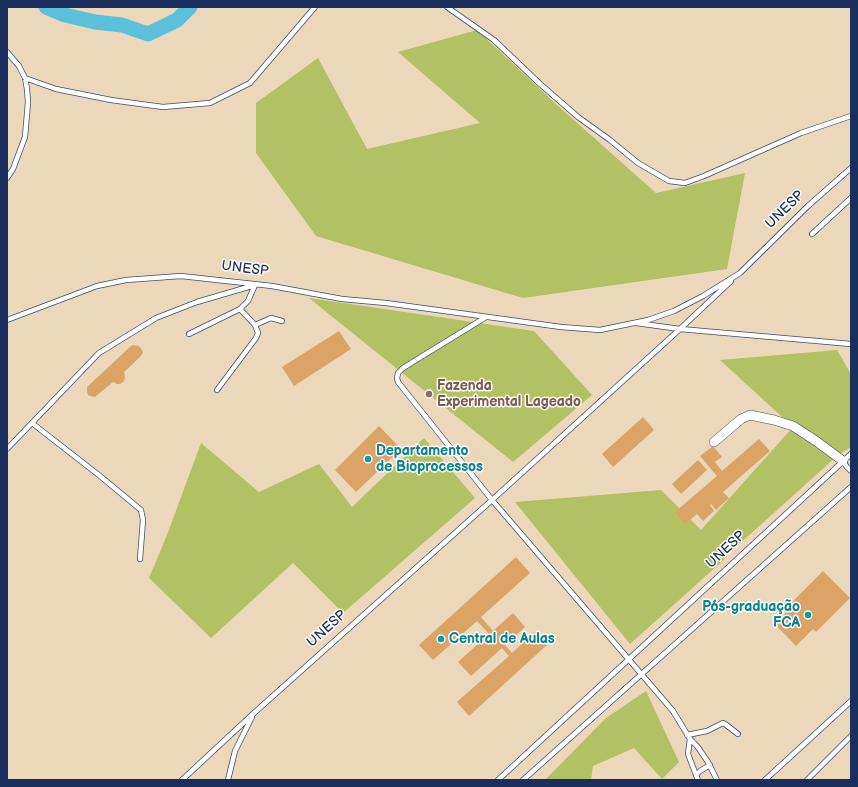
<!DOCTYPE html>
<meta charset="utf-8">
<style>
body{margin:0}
#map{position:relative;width:858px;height:787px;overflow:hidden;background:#f2ebd4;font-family:"Balsamiq Sans",sans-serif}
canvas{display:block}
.frame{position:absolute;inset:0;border:8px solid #1b2f5e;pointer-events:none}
</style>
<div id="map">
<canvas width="858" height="787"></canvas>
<div class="frame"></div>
</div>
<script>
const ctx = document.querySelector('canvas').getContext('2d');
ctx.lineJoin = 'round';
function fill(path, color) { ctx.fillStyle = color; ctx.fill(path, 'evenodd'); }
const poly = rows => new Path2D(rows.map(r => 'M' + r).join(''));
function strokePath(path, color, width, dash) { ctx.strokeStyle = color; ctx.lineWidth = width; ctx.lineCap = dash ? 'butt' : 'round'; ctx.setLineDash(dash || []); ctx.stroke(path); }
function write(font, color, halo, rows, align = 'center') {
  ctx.font = font + ' "Balsamiq Sans",sans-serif'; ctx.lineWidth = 3; ctx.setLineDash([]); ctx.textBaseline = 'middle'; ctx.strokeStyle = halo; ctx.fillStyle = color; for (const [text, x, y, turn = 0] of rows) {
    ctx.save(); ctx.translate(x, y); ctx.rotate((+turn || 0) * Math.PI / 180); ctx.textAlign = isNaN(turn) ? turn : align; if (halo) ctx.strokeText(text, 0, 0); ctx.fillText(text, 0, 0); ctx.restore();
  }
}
fill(poly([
 [7,7,851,7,851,780,7,780]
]), '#ebd8ba');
fill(poly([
 [477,30,556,104,656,193,745,173,727,269,523,298,316,236,256,153,256,103,318,58,367,149,480,123,398,52],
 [309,298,534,331,592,395,513,462],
 [837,350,851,374,851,447,837,456,726,556,727,557,630,644,515,502,661,490,701,530,793,427,720,360],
 [424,438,475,498,343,613,293,563,211,638,149,578,167,535,201,443,259,492,319,464,352,507],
 [646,691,679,762,662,779,634,748,593,766,591,780,545,780,606,718]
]), '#b2c163');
strokePath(poly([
 [46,7,65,15,95,22,122,25,148,34,177,20,190,7]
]), '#5dc0db', 15);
fill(poly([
 [339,331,351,349,294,386,282,367],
 [133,345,139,346,142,350,143,353,140,357,124,372,125,377,124,381,120,384,117,384,113,382,95,397,90,396,88,395,87,392,87,387,131,346],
 [643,417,654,430,613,467,602,454],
 [379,426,401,449,356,492,335,470],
 [759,439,770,451,723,492,729,498,716,510,711,504,710,505,714,511,703,521,697,514,685,524,675,512,717,476,700,456,713,446,722,457,715,462,722,471],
 [698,460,707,470,681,494,672,484],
 [516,557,530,573,481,617,493,631,513,613,525,627,505,645,512,653,535,632,547,645,469,716,457,702,509,656,502,648,471,676,458,662,489,634,477,621,433,660,419,645],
 [823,571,850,598,816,632,813,629,796,646,775,624,792,606,790,604]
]), '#dba365');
const lane = poly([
 [447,7,494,40,539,83,578,117,610,140,638,163,669,181,685,183,704,176,801,133,851,116],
 [7,52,19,66,25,78,27,89,28,102,25,137,13,169,7,178],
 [25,78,56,89,111,100,163,107,210,103,250,83,315,7],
 [812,234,851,198],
 [486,317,403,368,398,373,397,378,398,382,492,500,673,711,690,739,697,746,708,762,717,780],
 [7,320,97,286,126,280,181,276,272,286,342,299,386,303,561,327,600,330,648,320,674,311,703,296,740,273,808,206,851,168],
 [636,323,680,329,851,344],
 [255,325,271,318,282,321],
 [217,390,256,338,258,333,255,325,240,309],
 [32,423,100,476,141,510,143,520,140,559],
 [7,449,99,353,156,318,197,302,255,285,248,301,240,309,189,334],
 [843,461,847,467,851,471],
 [687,735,707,731,723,723,725,724,738,734],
 [690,739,688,754,698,780],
 [696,775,700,771,710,765],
 [182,780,254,713,492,500,680,329,731,281],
 [228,780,235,751,252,717],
 [498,780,851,454],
 [523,780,851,487],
 [765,780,851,701],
 [807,780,851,736]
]);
const street = poly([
 [714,442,741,419,750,415,774,420,793,426,816,441,843,461]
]);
strokePath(lane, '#3b4b70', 6);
strokePath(street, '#3b4b70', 10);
strokePath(lane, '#fff', 4.5);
strokePath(street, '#fff', 9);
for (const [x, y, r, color] of [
 [429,394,4,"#8d6e63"],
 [368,459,4,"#0f9aa8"],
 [808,615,4,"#0f9aa8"],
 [441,639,4,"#0f9aa8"]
]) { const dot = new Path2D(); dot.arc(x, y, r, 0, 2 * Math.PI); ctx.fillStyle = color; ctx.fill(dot); strokePath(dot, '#fdfcf7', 1.5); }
write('14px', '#1b2f5e', '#fdfcf7', [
 ["UNESP",785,210,-44],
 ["UNESP",245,269,7],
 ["UNESP",726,550,-43],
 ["UNESP",327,629,-42]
]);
write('bold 14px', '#785e54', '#fdfcf7', [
 ["Fazenda",437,386],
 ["Experimental Lageado",437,402]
], 'left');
write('bold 14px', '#0d838f', '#fdfcf7', [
 ["Departamento",376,451],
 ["de Bioprocessos",376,467],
 ["Pós-graduação",800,607,"right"],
 ["FCA",800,623,"right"],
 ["Central de Aulas",449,639]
], 'left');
</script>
